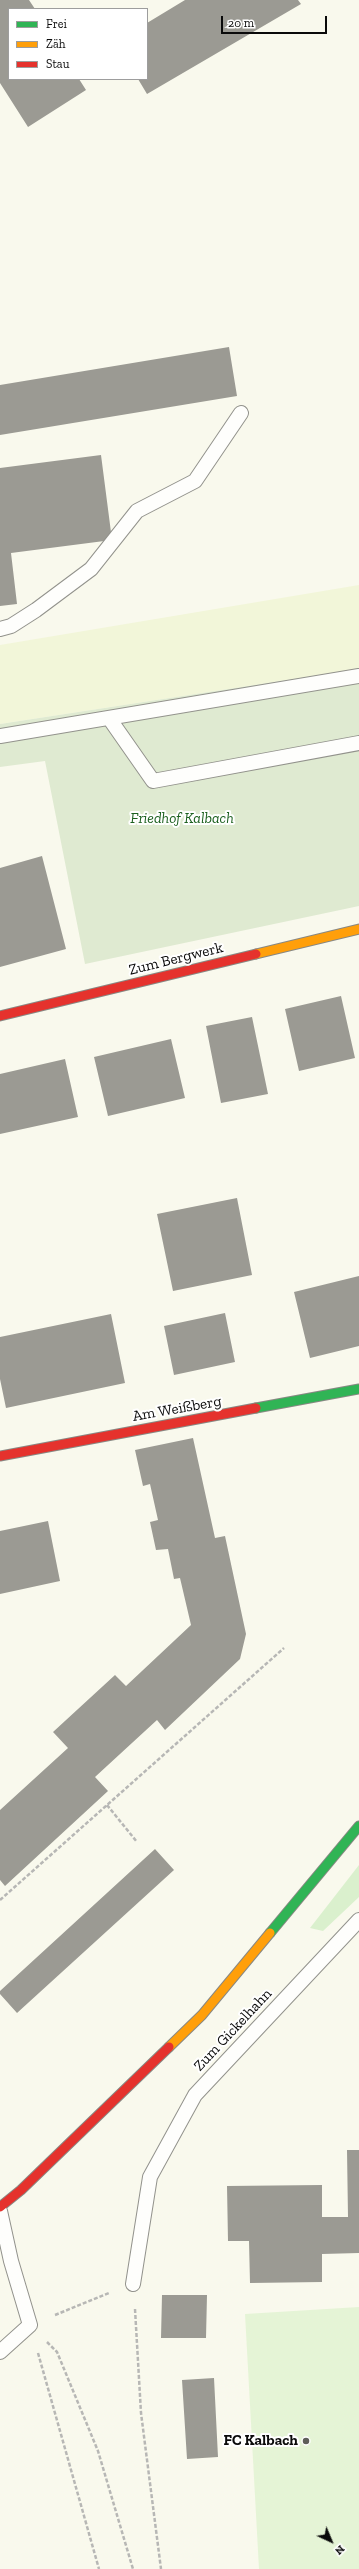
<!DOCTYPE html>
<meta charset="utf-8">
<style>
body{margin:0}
#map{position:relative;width:359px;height:2569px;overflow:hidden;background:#f9f9ed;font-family:"Zilla Slab",serif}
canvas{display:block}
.legend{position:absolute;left:8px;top:8px;width:140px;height:72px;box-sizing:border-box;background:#fff;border:1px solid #9d9d9d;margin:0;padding:5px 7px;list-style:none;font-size:12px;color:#0a0a0a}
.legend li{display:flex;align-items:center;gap:8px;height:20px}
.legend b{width:20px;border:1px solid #9d9d9d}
.north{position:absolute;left:311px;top:2521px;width:40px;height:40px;-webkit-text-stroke:3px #fff;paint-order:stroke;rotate:136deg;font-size:11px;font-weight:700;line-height:16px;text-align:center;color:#0a0a0a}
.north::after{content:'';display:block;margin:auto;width:14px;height:18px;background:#0a0a0a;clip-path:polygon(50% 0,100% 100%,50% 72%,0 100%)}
.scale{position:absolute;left:221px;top:16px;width:106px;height:18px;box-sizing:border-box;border:2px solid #0a0a0a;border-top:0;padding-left:5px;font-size:12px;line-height:14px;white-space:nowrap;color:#0a0a0a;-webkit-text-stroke:3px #fff;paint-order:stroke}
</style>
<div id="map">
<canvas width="359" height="2569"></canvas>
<ul class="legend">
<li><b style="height:5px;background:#30b455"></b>Frei</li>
<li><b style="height:5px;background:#ff9f0a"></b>Zäh</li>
<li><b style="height:5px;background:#e5322d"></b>Stau</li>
</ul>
<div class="north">N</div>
<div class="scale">20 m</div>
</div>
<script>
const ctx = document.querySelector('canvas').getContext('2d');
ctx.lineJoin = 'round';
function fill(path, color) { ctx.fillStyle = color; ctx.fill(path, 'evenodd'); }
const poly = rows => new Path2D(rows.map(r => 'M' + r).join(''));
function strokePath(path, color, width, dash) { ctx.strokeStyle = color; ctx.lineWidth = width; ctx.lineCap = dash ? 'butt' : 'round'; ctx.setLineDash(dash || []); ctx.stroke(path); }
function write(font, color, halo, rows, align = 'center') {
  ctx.font = font + ' "Zilla Slab",serif'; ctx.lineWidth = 4; ctx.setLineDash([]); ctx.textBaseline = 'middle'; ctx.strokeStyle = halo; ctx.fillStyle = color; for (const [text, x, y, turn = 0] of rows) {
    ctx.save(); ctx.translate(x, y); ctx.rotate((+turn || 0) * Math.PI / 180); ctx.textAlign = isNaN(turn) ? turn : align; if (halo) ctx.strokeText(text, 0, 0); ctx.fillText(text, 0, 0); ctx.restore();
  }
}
fill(poly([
 [359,585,359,669,0,724,0,645]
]), '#f2f6d9');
fill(poly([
 [359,1865,359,1897,323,1931,310,1928]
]), '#daf0cd');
fill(poly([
 [359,669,359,906,85,964,45,761,0,767,0,724]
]), '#dfead1');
fill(poly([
 [359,2307,359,2569,259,2569,245,2314]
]), '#e5f4d6');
fill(poly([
 [0,0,29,0,35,9,9,9,9,79,79,79,86,90,28,127,0,83],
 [185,0,298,0,301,4,147,94,138,79,147,79,147,23],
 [229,347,237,396,0,435,0,385],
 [101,455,112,540,11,553,17,604,0,606,0,468],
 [42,856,66,949,0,967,0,868],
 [341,996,355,1058,299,1071,285,1009],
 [252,1017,268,1094,221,1103,206,1026],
 [171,1039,185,1098,108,1116,94,1057],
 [65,1059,78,1117,0,1134,0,1074],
 [237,1198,252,1275,173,1291,157,1214],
 [359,1276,359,1346,310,1358,294,1292],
 [225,1313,235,1362,174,1375,164,1326],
 [111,1314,125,1383,6,1408,0,1379,0,1337],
 [193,1438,215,1538,225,1536,246,1634,240,1659,165,1730,157,1720,95,1777,108,1791,5,1886,0,1880,0,1810,68,1748,53,1732,115,1675,126,1686,191,1625,180,1578,174,1579,168,1549,156,1550,150,1522,158,1520,150,1484,143,1486,135,1450],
 [48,1521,60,1581,0,1594,0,1531],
 [155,1849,174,1870,17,2013,0,1994,0,1991],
 [347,2150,359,2150,359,2253,322,2254,322,2282,250,2283,249,2241,228,2241,227,2186,322,2185,322,2217,348,2217],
 [162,2295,207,2295,206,2338,161,2338],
 [214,2378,218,2457,187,2459,182,2380]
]), '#9b9a93');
const lane = poly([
 [0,629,11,626,36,610,91,569,137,511,195,481,241,413],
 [109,718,153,781,359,743],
 [0,736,359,676],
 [0,2211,11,2261,30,2325,0,2352],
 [133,2284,150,2177,195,2095,359,1920]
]);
const fast = poly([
 [256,1408,359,1389],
 [270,1933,359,1826]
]);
const slow = poly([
 [256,954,359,929],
 [169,2047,202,2015,270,1933]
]);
const jam = poly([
 [0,1016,256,954],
 [0,1456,256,1408],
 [0,2207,21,2190,169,2047]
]);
strokePath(lane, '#92928c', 16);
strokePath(fast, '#888883', 11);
strokePath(slow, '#888883', 11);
strokePath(jam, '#888883', 11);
strokePath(poly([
 [107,1805,137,1842],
 [0,1900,284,1648],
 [135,2309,141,2413,161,2569],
 [55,2315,109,2293],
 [47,2342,57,2352,98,2451,133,2569],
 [38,2353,99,2569]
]), '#b7b7b5', 2.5, [4, 2]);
strokePath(lane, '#fefefc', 14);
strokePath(fast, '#30b455', 9);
strokePath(slow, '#ff9f0a', 9);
strokePath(jam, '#e5322d', 9);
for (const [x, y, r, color] of [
 [306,2441,4,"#5e5e59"]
]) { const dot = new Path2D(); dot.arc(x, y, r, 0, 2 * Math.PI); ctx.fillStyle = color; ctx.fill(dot); strokePath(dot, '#fff', 1.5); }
write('italic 15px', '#1c601f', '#fff', [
 ["Friedhof Kalbach",182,819]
]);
write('15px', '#0a0a0a', '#fff', [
 ["Zum Bergwerk",176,959,-14],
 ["Am Weißberg",177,1409,-10],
 ["Zum Gickelhahn",233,2030,-47]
]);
write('bold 15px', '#0a0a0a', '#fff', [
 ["FC Kalbach",298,2441]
], 'right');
</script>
